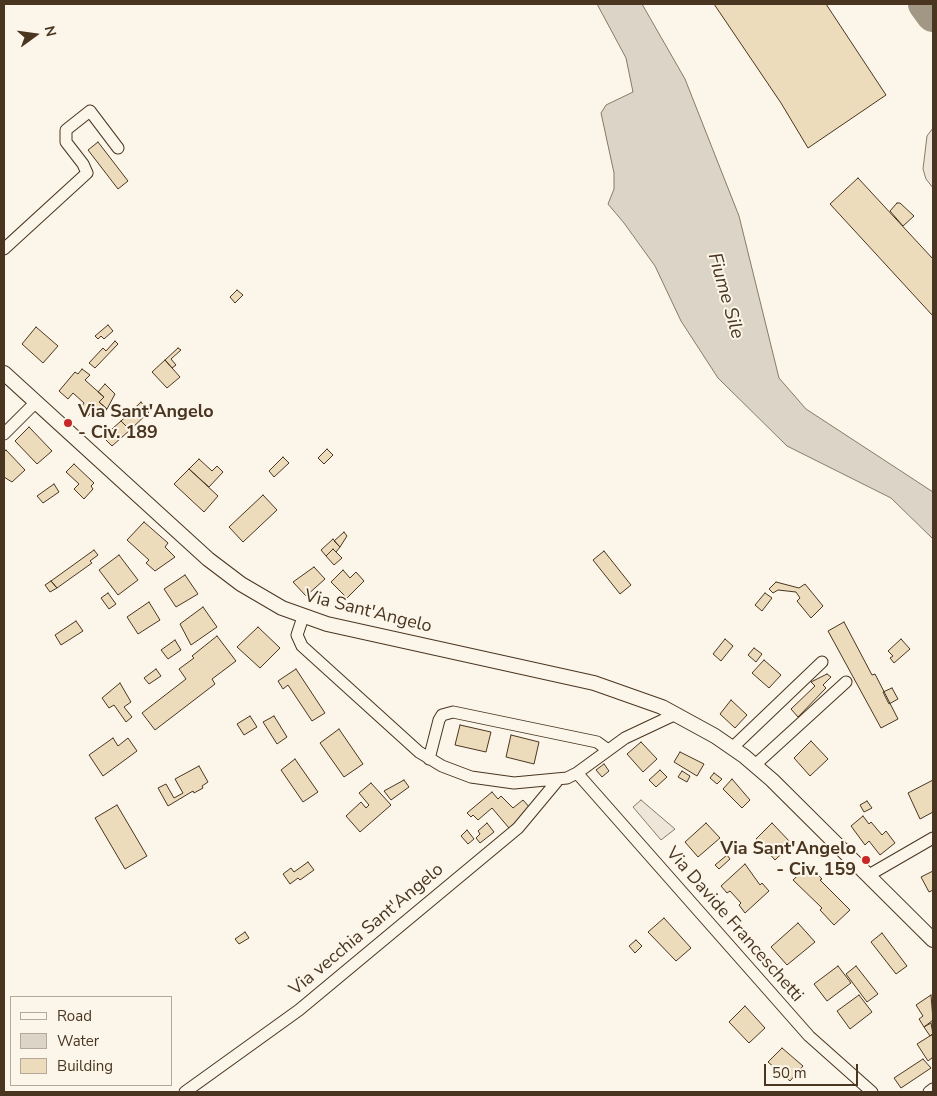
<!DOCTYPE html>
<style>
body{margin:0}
#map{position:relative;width:937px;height:1096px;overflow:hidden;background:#fbf6e9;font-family:"Nunito Sans",sans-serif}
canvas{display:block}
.frame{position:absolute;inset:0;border:5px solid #4a3520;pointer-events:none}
.legend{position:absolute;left:10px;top:996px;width:162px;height:90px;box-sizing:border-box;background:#fbf6e9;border:1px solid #b4a999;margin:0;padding:6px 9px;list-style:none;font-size:15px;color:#4a3520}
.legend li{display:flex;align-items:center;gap:10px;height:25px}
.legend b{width:25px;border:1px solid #b4a999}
.north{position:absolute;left:10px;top:10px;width:50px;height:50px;-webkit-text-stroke:4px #fbf6e9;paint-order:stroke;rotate:76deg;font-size:14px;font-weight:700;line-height:20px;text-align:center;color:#4a3520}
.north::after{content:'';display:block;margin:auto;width:18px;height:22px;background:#4a3520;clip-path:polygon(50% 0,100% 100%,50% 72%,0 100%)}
.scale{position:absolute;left:764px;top:1064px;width:94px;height:22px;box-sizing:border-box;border:2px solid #4a3520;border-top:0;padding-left:6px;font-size:15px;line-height:18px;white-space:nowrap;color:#4a3520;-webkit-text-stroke:4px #fbf6e9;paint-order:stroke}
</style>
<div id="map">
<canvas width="937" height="1096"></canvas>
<div class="frame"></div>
<ul class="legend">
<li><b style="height:6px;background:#fbf6e9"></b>Road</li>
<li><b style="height:14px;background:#dcd4c6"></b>Water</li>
<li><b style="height:14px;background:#ecdcbc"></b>Building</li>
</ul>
<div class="north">N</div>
<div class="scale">50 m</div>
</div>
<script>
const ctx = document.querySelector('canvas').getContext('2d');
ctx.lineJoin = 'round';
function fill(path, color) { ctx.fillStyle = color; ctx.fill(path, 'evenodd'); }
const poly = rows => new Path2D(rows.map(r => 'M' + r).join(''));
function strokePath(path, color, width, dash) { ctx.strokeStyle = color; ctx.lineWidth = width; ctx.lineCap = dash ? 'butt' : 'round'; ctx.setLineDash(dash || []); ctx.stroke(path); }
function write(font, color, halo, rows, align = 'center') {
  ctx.font = font + ' "Nunito Sans",sans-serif'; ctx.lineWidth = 4; ctx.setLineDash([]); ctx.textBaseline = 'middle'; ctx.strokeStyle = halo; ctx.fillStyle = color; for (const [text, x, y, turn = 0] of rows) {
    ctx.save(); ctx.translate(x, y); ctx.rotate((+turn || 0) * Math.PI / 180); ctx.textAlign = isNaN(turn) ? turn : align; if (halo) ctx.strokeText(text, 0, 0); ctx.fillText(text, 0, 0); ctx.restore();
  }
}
const green = poly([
 [933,128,933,188,926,179,923,169,927,136,933,128],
 [641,800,675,829,661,840,633,807,641,800]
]);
fill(green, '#ede6d9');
strokePath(green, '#887966', 1);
const water = poly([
 [597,4,642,4,685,79,739,216,779,378,806,409,933,492,933,539,891,498,787,446,718,378,681,321,655,266,624,223,608,204,614,189,614,173,601,113,606,105,633,92,626,58,597,4]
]);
fill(water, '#dcd4c6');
strokePath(water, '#887966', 1);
strokePath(poly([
 [925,4,933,15]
]), '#a29684', 34);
const building = poly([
 [714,4,826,4,886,95,808,148,781,103,714,4],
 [98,142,128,181,118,189,88,150,98,142],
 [858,178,933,259,933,316,830,204,858,178],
 [897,203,900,203,914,216,903,226,890,211,897,203],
 [237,290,243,295,235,303,230,297,237,290],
 [108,325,113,331,104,339,101,336,98,339,95,336,108,325],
 [36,327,58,346,43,363,22,344,36,327],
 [115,341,118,344,95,368,89,363,103,348,106,351,115,341],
 [178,348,181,350,171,359,176,365,172,368,165,360,178,348],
 [165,360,180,377,167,388,152,372,165,360],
 [82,369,90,375,85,380,104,397,99,402,107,409,100,418,92,411,88,416,80,409,84,403,73,393,68,399,59,391,75,372,78,374,82,369],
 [105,384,115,394,107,409,99,402,104,397,98,392,105,384],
 [141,402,149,412,130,430,121,421,141,402],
 [121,421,130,430,112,446,103,437,121,421],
 [29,427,52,451,37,464,15,441,29,427],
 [327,449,333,455,324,464,318,458,327,449],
 [6,450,25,470,12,482,4,477,4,452,6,450],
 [283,457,289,463,274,477,269,471,283,457],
 [199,459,212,471,217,466,223,472,209,487,189,469,199,459],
 [74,464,94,483,91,486,93,489,84,499,74,489,79,484,66,472,74,464],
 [189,469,218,496,204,512,174,484,189,469],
 [54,484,59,492,43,503,37,496,54,484],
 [263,495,277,510,243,542,229,527,263,495],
 [144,522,168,543,165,547,175,557,155,571,146,563,149,560,127,540,144,522],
 [344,532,347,536,340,547,334,541,344,532],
 [333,539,340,547,336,552,333,549,326,556,321,550,333,539],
 [333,549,342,558,334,565,326,556,333,549],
 [94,550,98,555,90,561,92,563,57,588,51,581,94,550],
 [604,551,631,585,620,594,593,560,604,551],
 [119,555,138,580,118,595,99,570,119,555],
 [314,567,325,579,306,596,293,582,314,567],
 [343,570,350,578,356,572,364,581,347,598,331,582,343,570],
 [185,575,198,594,176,607,164,589,185,575],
 [51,581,57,588,50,592,45,585,51,581],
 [776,582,799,588,805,584,823,606,811,618,797,601,800,598,796,592,778,590,773,593,769,589,776,582],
 [108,593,116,604,109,609,101,598,108,593],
 [765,593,772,598,762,611,755,605,765,593],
 [149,602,160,620,138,634,127,617,149,602],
 [203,607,217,627,191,645,180,624,203,607],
 [76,621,83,631,61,645,55,635,76,621],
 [844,622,872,675,875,674,898,719,881,728,828,631,844,622],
 [258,627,280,648,260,668,237,647,258,627],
 [217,636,236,661,212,679,215,684,155,730,142,713,186,679,179,669,194,658,192,656,217,636],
 [725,639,733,646,721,661,713,654,725,639],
 [901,639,910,649,894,663,890,658,893,656,888,651,901,639],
 [175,640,181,650,168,659,161,650,175,640],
 [754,648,762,654,756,662,748,655,754,648],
 [764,660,781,675,769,688,752,673,764,660],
 [156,669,161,676,149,684,144,678,156,669],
 [296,669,325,713,312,721,288,685,283,689,278,681,296,669],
 [827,674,831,677,823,685,826,688,798,717,791,709,815,686,811,682,827,674],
 [120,683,131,702,124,707,132,717,126,722,114,705,109,708,102,698,120,683],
 [892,688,898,699,889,704,883,692,892,688],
 [731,700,747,715,735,728,720,714,731,700],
 [250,716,257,727,244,735,237,724,250,716],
 [274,716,287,737,277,744,263,722,274,716],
 [460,725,491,732,486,752,455,745,460,725],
 [339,729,363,764,344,777,320,743,339,729],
 [511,735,539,742,534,764,506,757,511,735],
 [113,738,118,746,128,738,137,751,103,776,89,755,113,738],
 [811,741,828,759,810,776,794,758,811,741],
 [641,742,657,759,643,772,627,754,641,742],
 [680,752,704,764,697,776,674,762,680,752],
 [295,759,318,792,303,802,281,770,295,759],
 [604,764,609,771,602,777,596,770,604,764],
 [199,766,208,782,202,786,203,788,194,793,193,791,168,806,158,788,166,784,174,798,183,793,175,779,199,766],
 [660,770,667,777,656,787,649,780,660,770],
 [682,771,690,776,687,782,678,777,682,771],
 [714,773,722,779,717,784,710,778,714,773],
 [732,779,750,800,742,808,723,789,732,779],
 [404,780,409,787,391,800,384,791,404,780],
 [933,780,933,812,920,819,908,793,933,780],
 [371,783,391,805,360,832,346,816,361,802,366,808,369,805,359,793,371,783],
 [492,792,498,799,501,796,513,808,523,800,531,809,509,828,492,808,478,820,473,815,471,817,467,813,492,792],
 [867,801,872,808,864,812,860,805,867,801],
 [117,805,147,856,125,869,95,818,117,805],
 [863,816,869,824,871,822,882,835,886,831,895,843,880,855,869,841,865,845,851,826,863,816],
 [487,823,494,832,480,843,476,838,480,834,478,831,487,823],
 [706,823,720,838,698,857,685,842,706,823],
 [772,823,792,844,775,860,756,839,772,823],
 [467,830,474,839,468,844,461,836,467,830],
 [727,855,730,859,719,869,715,865,727,855],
 [308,862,314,870,300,880,298,878,290,884,283,874,291,868,294,872,308,862],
 [745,864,760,885,762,883,769,891,745,913,739,905,741,903,730,891,727,893,721,886,745,864],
 [809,865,822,879,820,880,850,910,834,925,820,910,822,908,793,880,809,865],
 [933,871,933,890,929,892,921,877,933,871],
 [664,918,691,948,676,961,648,932,664,918],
 [798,923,815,942,787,965,771,947,798,923],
 [245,932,249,938,239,944,235,939,245,932],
 [882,933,907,966,896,974,871,942,882,933],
 [636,940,642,946,635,953,629,946,636,940],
 [838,966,851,983,827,1001,814,984,838,966],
 [856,966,878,994,867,1002,846,974,856,966],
 [859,995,872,1012,850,1029,837,1011,859,995],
 [931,995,933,1020,924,1027,919,1019,923,1016,916,1005,931,995],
 [745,1006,765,1028,749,1043,729,1022,745,1006],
 [931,1023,933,1034,930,1036,924,1027,931,1023],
 [933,1034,933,1057,928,1061,917,1044,933,1034],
 [782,1048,803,1066,790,1081,768,1062,782,1048],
 [923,1059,931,1068,901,1088,894,1078,923,1059]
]);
fill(building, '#ecdcbc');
strokePath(building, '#4a3520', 1);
const minor = poly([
 [4,249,87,173,83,164,66,142,66,130,90,111,118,148],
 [4,434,36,402],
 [303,617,297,635,302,646,419,752,442,766,471,777,514,783,567,778,577,773,625,738,676,714],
 [732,748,822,662],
 [429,759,439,720,442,715,453,712,597,742,608,750],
 [755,765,846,682],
 [577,773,809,1036,872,1092],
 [869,875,933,838],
 [185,1092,299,1010,518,828,558,780],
 [929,1092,933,1089]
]);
const tertiary = poly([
 [4,373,208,559,241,584,282,608,327,624,594,683,662,707,715,736,744,756,772,780,933,940]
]);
strokePath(minor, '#4a3520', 13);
strokePath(tertiary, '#4a3520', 16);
strokePath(minor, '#fbf6e9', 11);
strokePath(tertiary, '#fbf6e9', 14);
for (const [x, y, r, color] of [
 [68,423,5,"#c62828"],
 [866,860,5,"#c62828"]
]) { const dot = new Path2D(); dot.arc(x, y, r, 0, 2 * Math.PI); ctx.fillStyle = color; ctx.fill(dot); strokePath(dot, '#fbf6e9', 2); }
write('bold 18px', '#4a3520', '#fbf6e9', [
 ["Via Sant'Angelo",78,413],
 ["- Civ. 189",78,434],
 ["Via Sant'Angelo",856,850,"right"],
 ["- Civ. 159",856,871,"right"]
], 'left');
write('18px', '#4a3520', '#fbf6e9', [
 ["Via Sant'Angelo",368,612,14],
 ["Via Davide Franceschetti",734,925,49],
 ["Via vecchia Sant'Angelo",367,930,-40]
]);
write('italic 19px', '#4a3520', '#fbf6e9', [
 ["Fiume Sile",725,296,74]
]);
</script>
